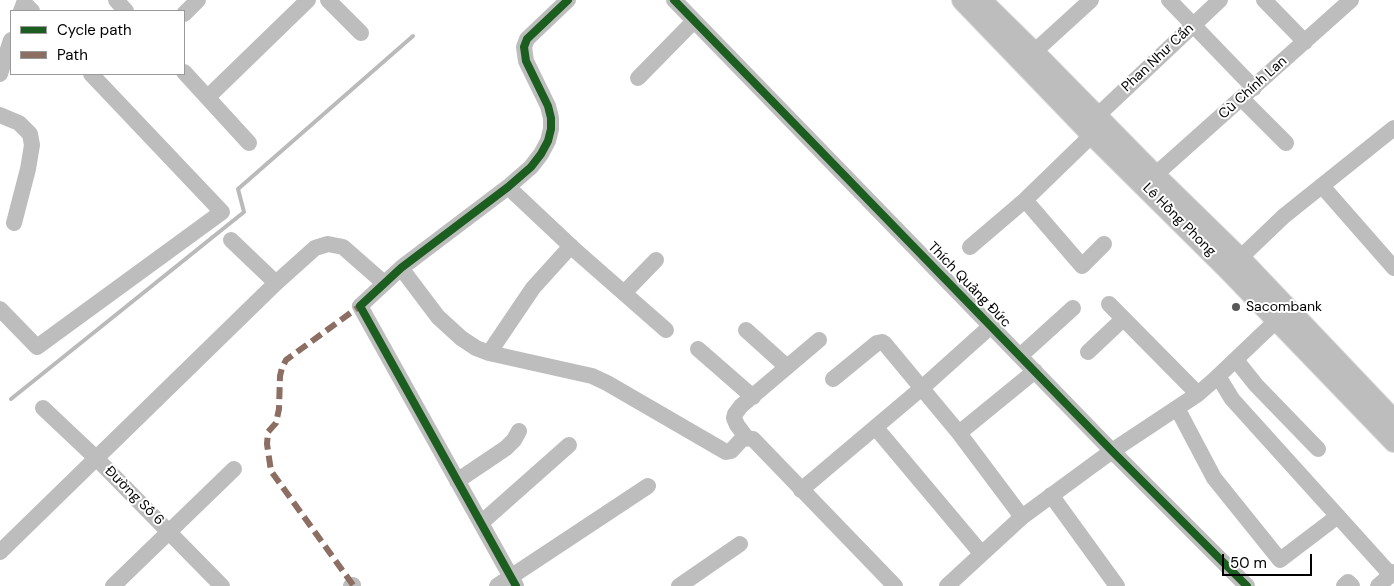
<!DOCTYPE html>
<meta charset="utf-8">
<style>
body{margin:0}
#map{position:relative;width:1394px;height:586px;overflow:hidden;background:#fff;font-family:"DM Sans",sans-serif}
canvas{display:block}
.legend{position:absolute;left:10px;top:10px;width:175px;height:65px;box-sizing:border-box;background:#fff;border:1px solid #999;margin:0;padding:6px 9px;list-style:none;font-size:15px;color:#000}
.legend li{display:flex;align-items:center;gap:10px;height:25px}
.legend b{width:25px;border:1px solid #999}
.scale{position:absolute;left:1222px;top:554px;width:90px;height:22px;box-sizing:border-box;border:2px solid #000;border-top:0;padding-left:6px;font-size:15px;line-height:18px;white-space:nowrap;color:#000;-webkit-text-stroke:4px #fff;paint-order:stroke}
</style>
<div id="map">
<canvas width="1394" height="586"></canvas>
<ul class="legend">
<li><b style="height:6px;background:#1b5e20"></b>Cycle path</li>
<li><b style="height:6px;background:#8d6e63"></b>Path</li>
</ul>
<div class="scale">50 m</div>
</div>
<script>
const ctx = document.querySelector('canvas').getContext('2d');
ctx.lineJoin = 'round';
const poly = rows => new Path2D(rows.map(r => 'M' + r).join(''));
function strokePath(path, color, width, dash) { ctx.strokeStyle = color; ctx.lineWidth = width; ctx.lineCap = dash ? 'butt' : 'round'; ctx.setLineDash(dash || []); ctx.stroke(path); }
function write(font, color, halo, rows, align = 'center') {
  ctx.font = font + ' "DM Sans",sans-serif'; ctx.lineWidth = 4; ctx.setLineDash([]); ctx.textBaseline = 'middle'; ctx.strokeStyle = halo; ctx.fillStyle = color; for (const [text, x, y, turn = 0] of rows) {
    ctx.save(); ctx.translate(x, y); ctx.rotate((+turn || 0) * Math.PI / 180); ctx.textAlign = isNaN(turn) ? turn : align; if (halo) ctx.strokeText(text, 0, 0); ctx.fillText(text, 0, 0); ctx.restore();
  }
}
strokePath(poly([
 [11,399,244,212,238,189,413,36]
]), '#bababa', 4);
const major = poly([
 [962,0,1092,135,1228,270,1394,442],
 [981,0,1042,60,1155,175,1240,258,1394,420]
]);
strokePath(major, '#dbdbdb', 22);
strokePath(poly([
 [116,0,126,11],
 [328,0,361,33],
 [674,0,1112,451,1247,586],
 [1169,0,1254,88],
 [1264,0,1305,42],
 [21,11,24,3,32,11],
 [184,14,198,0],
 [1034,52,1091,0],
 [184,72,249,143],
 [0,74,11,40],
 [638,78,694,21],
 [208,97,308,0],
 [1242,99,1286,143],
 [0,115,19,123,30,134,32,145,28,169,14,223],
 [1097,116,1220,0],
 [1092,135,1025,200,1082,266,1104,244],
 [1155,175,1351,0],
 [1322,186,1394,268],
 [508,187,576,251,666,330],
 [231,240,276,283],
 [970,247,1025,200],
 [1240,258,1284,216,1394,128],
 [401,268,438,317,461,338,476,348,489,353,592,376,607,383,726,452,731,451,743,438,753,439,895,586],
 [624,293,656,260],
 [1109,304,1198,394],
 [0,309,37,347,222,212,91,74],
 [746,330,787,367],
 [698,349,753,397],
 [1088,352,1123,319],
 [489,353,533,288,571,246],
 [1020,356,1073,308],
 [1236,360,1256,385,1318,449],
 [1218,376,1232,399,1391,575],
 [833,379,877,343,882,342,885,344,959,433,1022,517],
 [43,408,96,458,222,586],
 [1177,408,1214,478,1280,560,1338,516],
 [876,428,981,553],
 [959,433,1035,371],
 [746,437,737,425,734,418,735,414,741,406,819,340],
 [457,481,506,448,514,440,519,431],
 [801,490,923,387,992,325],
 [1051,495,1117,586],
 [481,523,569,445],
 [0,552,276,283,315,248,328,244,343,247,384,283],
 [113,586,234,469],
 [351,586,353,585],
 [497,586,648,486],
 [516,586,360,306,401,268,508,187,531,167,541,154,548,141,551,129,551,118,548,106,526,61,524,47,527,39,568,0],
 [679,586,740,544],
 [947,586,1022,517,1112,451,1198,394,1214,380,1276,321],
 [1344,586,1348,582,1352,586],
 [1378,586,1394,572]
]), '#bdbdbd', 16);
strokePath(major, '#bdbdbd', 20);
strokePath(poly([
 [353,585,271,471,267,444,268,432,276,423,279,409,280,376,282,368,286,360,360,306]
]), '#8d6e63', 6, [12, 6]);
strokePath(poly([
 [674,0,1112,451,1247,586],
 [516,586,360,306,401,268,508,187,531,167,541,154,548,141,551,129,551,118,548,106,526,61,524,47,527,39,568,0]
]), '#1b5e20', 8);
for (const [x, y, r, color] of [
 [1236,307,5,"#595959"]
]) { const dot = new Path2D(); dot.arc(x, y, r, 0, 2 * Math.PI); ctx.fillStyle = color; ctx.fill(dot); strokePath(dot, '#fff', 2); }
write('14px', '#000', '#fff', [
 ["Phan Như Cẩn",1158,58,-43],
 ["Cù Chính Lan",1253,88,-42],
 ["Lê Hồng Phong",1179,220,45],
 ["Thích Quảng Đức",969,285,46],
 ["Đường Số 6",134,496,45]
]);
write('14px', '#000', '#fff', [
 ["Sacombank",1246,307]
], 'left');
</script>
